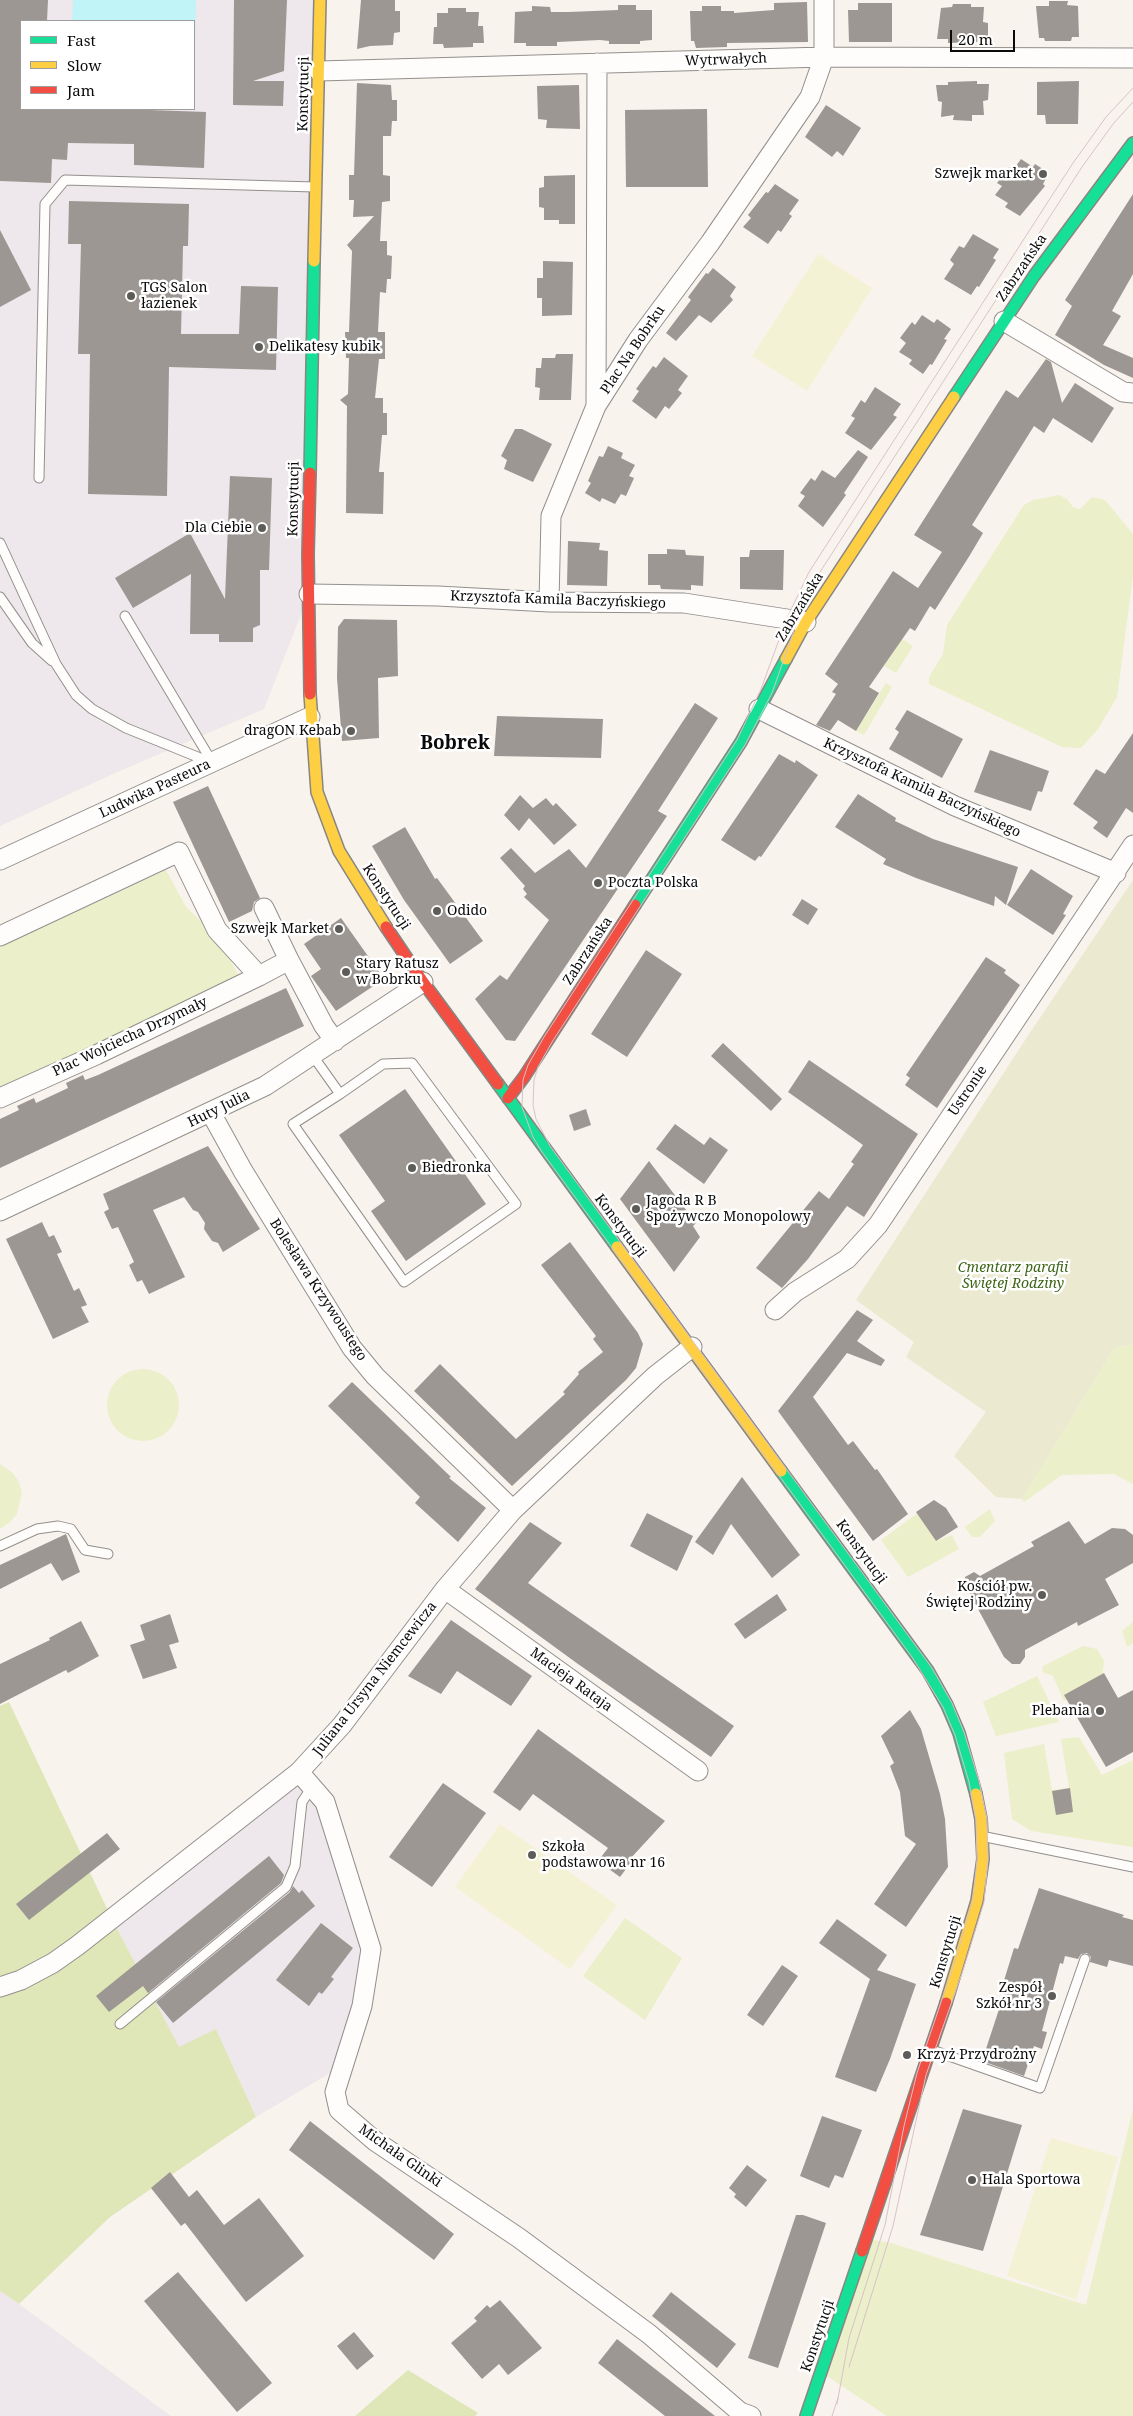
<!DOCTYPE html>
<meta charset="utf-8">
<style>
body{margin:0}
#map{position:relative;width:1133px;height:2416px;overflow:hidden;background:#f9f3ed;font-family:"Noto Serif",serif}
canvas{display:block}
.legend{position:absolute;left:20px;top:20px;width:175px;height:90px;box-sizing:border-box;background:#fff;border:1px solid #9d9d9d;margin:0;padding:6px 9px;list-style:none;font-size:15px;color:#0a0a0a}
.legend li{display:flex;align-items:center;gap:10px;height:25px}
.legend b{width:25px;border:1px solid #9d9d9d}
.scale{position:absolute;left:950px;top:30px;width:65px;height:22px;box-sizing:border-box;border:2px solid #0a0a0a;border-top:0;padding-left:6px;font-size:15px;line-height:18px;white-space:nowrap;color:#0a0a0a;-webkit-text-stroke:4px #fff;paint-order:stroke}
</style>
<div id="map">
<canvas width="1133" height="2416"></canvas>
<ul class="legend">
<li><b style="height:6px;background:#16e098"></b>Fast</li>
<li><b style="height:6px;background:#ffcf43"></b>Slow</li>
<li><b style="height:6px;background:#f24e42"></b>Jam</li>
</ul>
<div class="scale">20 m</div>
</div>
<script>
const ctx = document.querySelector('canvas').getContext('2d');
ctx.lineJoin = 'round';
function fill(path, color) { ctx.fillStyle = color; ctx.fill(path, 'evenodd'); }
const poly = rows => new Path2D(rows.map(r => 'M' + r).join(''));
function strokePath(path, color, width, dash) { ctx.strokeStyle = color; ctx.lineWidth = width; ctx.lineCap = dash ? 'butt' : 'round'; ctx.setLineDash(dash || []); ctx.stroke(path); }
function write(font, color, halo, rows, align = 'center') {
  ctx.font = font + ' "Noto Serif",serif'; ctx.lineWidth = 5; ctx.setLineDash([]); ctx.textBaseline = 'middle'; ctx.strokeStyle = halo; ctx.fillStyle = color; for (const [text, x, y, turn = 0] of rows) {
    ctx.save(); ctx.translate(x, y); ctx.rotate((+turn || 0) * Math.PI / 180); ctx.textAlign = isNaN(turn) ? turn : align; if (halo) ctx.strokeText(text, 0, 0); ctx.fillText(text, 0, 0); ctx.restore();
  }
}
fill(poly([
 [0,0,320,0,309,594,264,709,113,774,0,826],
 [21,21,194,21,194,109,21,109],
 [299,1772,325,1802,371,1949,342,2066,256,2117,216,2029,179,2048,112,1919],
 [0,2291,19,2304,171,2416,0,2416]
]), '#eee7eb');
fill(poly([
 [1059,495,1067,499,1073,507,1080,509,1092,497,1105,500,1133,534,1133,576,1117,697,1098,729,1081,748,1062,747,929,684,929,677,943,654,947,625,1024,505,1033,500],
 [902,639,913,646,896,673,884,666],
 [886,683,892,687,864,735,856,731],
 [166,870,186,907,217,936,240,978,0,1089,0,947],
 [1133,1345,1133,1484,1114,1474,1062,1475,1024,1502,1022,1499,1115,1347],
 '107 1405a36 36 0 1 1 72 0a36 36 0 1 1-72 0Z',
 [0,1464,13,1473,19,1482,22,1493,17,1514,10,1522,0,1529],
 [990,1509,995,1521,980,1537,972,1537,965,1527],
 [918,1513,936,1541,952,1535,959,1549,908,1577,881,1540],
 [1133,1622,1133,1643,1127,1647,1122,1631],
 [1083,1646,1097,1649,1104,1661,1102,1680,1064,1701,1053,1676,1042,1672,1043,1666],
 [1037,1676,1059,1722,996,1736,983,1702],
 [1079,1737,1102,1775,1133,1760,1133,1847,1031,1831,1012,1819,1004,1753,1044,1744,1052,1790,1069,1788,1061,1739],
 [625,1918,682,1958,645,2020,583,1976],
 [1133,2109,1133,2416,887,2416,827,2376,868,2239,891,2243,1086,2305]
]), '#ebefca');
fill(poly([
 [9,1702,112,1919,179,2047,216,2029,256,2117,110,2217,19,2304,0,2291,0,1706],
 [408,2370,478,2413,475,2416,355,2416]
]), '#dfe7b8');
fill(poly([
 [1133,880,1133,1345,1115,1347,1022,1499,996,1497,954,1456,986,1412,906,1357,914,1342,856,1300,1029,1034]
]), '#ebe9d0');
fill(poly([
 [818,254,872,288,807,391,752,356],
 [500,1824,617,1905,570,1969,455,1887],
 [1051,2138,1118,2157,1076,2300,1007,2276]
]), '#f4f2d5');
fill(poly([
 [73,0,196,0,194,89,194,21,72,21]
]), '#c0f4f7');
fill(poly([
 [0,0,48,0,47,21,21,21,21,109,122,109,206,112,204,168,134,165,134,144,68,143,67,160,52,159,51,183,0,181],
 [234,0,287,0,284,71,253,81,284,81,283,106,233,105],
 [361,0,395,0,395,11,400,11,400,32,394,33,393,45,370,46,357,49],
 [1049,1,1068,1,1067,5,1078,6,1079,37,1072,37,1071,41,1045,41,1044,38,1039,38,1036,6,1049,6],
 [807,2,808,42,727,43,727,47,696,48,694,41,691,41,690,11,702,11,702,6,721,6,721,11,734,11,734,13,774,10,774,3],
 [858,3,892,3,892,42,849,42,848,10,858,10],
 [953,4,971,4,971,7,984,7,983,22,988,23,988,39,978,38,977,42,948,43,948,39,937,39,941,8,952,7],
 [618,5,636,5,636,10,652,10,652,40,640,41,640,44,609,44,609,41,600,40,557,42,557,46,526,46,526,43,514,43,515,12,532,11,532,6,550,7,551,12,569,12,618,10],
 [448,8,466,8,466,12,479,12,478,26,483,26,484,43,473,43,473,47,444,48,443,44,433,44,434,27,437,27,437,13,448,13],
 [977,81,977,84,989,84,988,100,983,101,984,115,972,115,972,121,953,120,954,115,941,117,942,102,938,101,936,85,948,85,948,82],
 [1079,81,1078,124,1046,124,1045,115,1037,115,1037,82],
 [357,83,391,85,392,100,397,100,397,121,392,121,391,136,383,136,383,175,390,176,390,201,382,202,380,241,387,241,387,255,392,256,391,279,387,279,386,293,380,292,378,332,385,332,385,359,379,359,375,398,383,398,383,413,387,413,387,435,382,435,379,472,384,472,383,514,346,513,347,406,340,400,348,394,349,358,346,358,345,332,349,332,352,251,347,245,374,216,353,217,354,200,349,200,349,175,354,175],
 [579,85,580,129,546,128,547,120,538,119,537,86],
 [826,105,861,128,843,156,837,151,832,157,805,137],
 [707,109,708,187,626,187,625,110],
 [1021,159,1033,167,1035,164,1049,173,1043,184,1045,186,1020,216,1005,207,1008,203,995,195,1002,186,997,183,1009,167,1013,170],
 [575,175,575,224,559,224,559,220,544,220,544,208,539,207,539,188,544,187,544,176],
 [775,184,799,200,789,214,792,216,781,232,778,230,768,244,743,227,751,218,748,215,766,192,768,193],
 [1133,194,1133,274,1112,311,1121,316,1103,345,1133,358,1133,378,1104,365,1055,335,1072,306,1065,300],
 [69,201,189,204,188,246,183,246,181,334,239,334,241,286,278,287,276,370,169,367,167,496,88,494,90,354,78,354,81,244,68,244],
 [0,230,31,290,0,307],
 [973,234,999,249,993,258,996,260,979,287,977,286,971,295,944,279,954,264,950,260,959,246,964,248],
 [543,261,573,262,572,315,542,316,542,298,537,298,537,278,543,278],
 [713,268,736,287,730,296,733,300,711,323,699,315,676,341,666,333,691,300,688,297,706,273,708,274],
 [922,315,934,323,937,319,951,329,944,339,947,340,932,365,930,364,923,374,909,364,912,360,899,352,906,343,900,338,912,322,915,325],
 [556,354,573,354,571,400,539,400,540,388,535,387,536,368,541,368,542,358,555,358],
 [664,357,688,376,678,390,682,393,669,409,665,406,656,419,632,401,639,391,636,389,653,366,656,368],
 [1046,359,1051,362,1062,403,1075,383,1114,408,1092,443,1053,418,1044,433,1034,426,972,525,983,533,970,555,935,610,930,606,915,631,910,628,869,687,879,693,856,731,838,720,830,731,816,725,836,694,832,692,838,684,825,674,893,571,918,588,942,552,914,535,1006,390,1018,398],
 [875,387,901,404,893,415,897,417,871,450,845,433,855,418,851,416,861,400,865,403],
 [515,429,522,429,552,444,533,482,504,469,507,460,501,456],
 [608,446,623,453,621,458,635,465,629,476,634,478,626,496,621,494,615,504,602,498,600,502,585,493,591,483,588,481,599,456,603,457],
 [858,450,868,457,844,493,846,495,823,527,798,506,805,496,800,493,811,478,815,481,822,470,835,478],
 [230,476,272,478,269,570,260,570,260,625,253,628,253,642,219,642,219,634,190,634,191,574,133,608,115,578,190,533,225,599],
 [568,541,600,543,599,550,608,551,607,586,567,585],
 [667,549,685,550,686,555,704,556,703,586,691,585,691,590,661,589,660,585,648,585,648,554,667,554],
 [750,550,784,550,783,590,740,589,740,557,749,557],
 [344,619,397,620,398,676,378,678,379,738,342,741,337,678,338,627],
 [695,703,718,718,658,811,667,816,515,1041,506,1040,475,999,500,975,507,980,549,920,524,897,527,894,523,889,525,886,500,858,511,848,535,873,569,849,586,868],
 [907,710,963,739,942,778,889,749,899,732,895,729],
 [497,716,603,719,601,758,494,756],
 [1133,733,1133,813,1126,808,1107,838,1093,828,1098,822,1073,804,1096,769,1105,774],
 [990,750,1049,771,1042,792,1038,791,1031,811,974,792],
 [779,754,795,763,796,760,818,775,761,857,759,856,755,861,721,840],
 [208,786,260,898,254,902,252,911,229,922,173,802],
 [858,794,896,818,895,821,933,839,1018,867,1006,905,995,896,994,906,916,878,883,864,886,859,835,827],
 [520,795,533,808,546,798,553,806,556,803,577,825,554,845,529,818,519,831,504,815],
 [405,827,435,879,437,878,483,941,450,964,404,900,372,846],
 [1031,869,1073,896,1063,914,1066,915,1053,935,1007,905],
 [802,899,818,909,808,925,792,915],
 [341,918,380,973,378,983,336,1011,311,976,321,969,304,944],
 [646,950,682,974,627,1057,591,1034],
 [986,957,1006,970,1004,973,1020,985,937,1108,905,1085,910,1078,906,1075],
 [286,988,304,1026,0,1168,0,1119,19,1110,17,1106,34,1098,36,1103,68,1088,66,1083,83,1075,85,1080,98,1075],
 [723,1043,782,1099,771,1111,711,1056],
 [809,1060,918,1134,864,1217,847,1206,808,1259,782,1288,756,1268,819,1191,829,1199,854,1164,851,1162,863,1145,788,1092],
 [405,1089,486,1204,406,1261,371,1211,385,1201,339,1135],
 [586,1109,591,1125,574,1131,569,1115],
 [675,1124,704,1145,710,1137,728,1150,704,1184,656,1149],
 [208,1146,260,1229,223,1252,218,1243,212,1241,204,1229,205,1223,198,1212,193,1210,184,1197,153,1210,185,1277,149,1294,142,1280,137,1282,129,1265,134,1262,118,1227,112,1229,104,1212,109,1209,103,1194],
 [649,1161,696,1223,693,1226,700,1237,674,1272,620,1199],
 [42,1222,49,1237,54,1235,62,1252,57,1254,74,1291,79,1288,87,1305,81,1307,89,1322,53,1339,6,1239],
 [570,1242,638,1333,643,1344,636,1368,626,1380,512,1486,414,1391,440,1364,516,1439,565,1394,563,1392,579,1374,578,1372,603,1352,593,1339,596,1336,541,1265],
 [857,1310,873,1320,857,1341,885,1360,881,1366,847,1353,813,1397,848,1445,853,1441,875,1470,877,1469,908,1514,873,1541,778,1411],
 [352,1382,451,1477,449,1478,486,1508,458,1542,415,1503,420,1497,328,1406],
 [742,1477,800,1555,772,1578,731,1524,713,1555,695,1542],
 [934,1500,946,1508,958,1527,936,1541,916,1512],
 [647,1513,693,1536,677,1571,630,1546],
 [1069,1521,1085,1544,1112,1528,1125,1529,1133,1535,1133,1563,1105,1579,1119,1605,1078,1626,1077,1622,1025,1650,1025,1657,1020,1664,1012,1664,1004,1657,965,1585,965,1577,974,1572,980,1576,1034,1546,1031,1542],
 [530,1522,562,1543,528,1583,734,1726,711,1757,578,1664,475,1589],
 [66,1534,80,1572,62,1581,51,1563,0,1589,0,1565],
 [777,1594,787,1610,745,1639,734,1624],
 [170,1614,179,1642,169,1645,177,1668,143,1679,130,1645,145,1640,140,1625],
 [451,1620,532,1676,511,1706,457,1671,441,1694,408,1676],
 [81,1621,99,1656,68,1673,66,1670,0,1704,0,1664,50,1640,49,1638],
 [1104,1673,1118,1698,1133,1690,1133,1752,1106,1767,1064,1695],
 [910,1710,921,1729,940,1794,945,1819,948,1867,906,1927,874,1904,916,1844,905,1836,900,1792,890,1766,894,1763,881,1736],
 [538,1729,665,1821,630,1859,632,1861,620,1877,598,1861,608,1848,533,1794,520,1811,493,1792],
 [443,1783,486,1813,432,1887,389,1857],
 [1070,1788,1073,1812,1056,1815,1052,1791],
 [107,1833,120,1849,29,1920,16,1904],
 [269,1856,284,1875,281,1883,148,1993,143,1986,109,2012,96,1996],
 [293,1886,299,1893,302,1890,315,1906,173,2023,156,2002,290,1892],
 [1039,1888,1124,1915,1122,1917,1133,1920,1133,1966,1109,1960,1107,1967,1090,1962,1091,1957,1087,1953,1081,1954,1078,1959,1065,1956,1063,1964,1060,1963,1042,2031,1047,2032,1042,2049,1034,2046,1024,2076,982,2061,1006,1988,1002,1987,1014,1948,1018,1949],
 [837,1919,887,1955,877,1970,916,1984,890,2059,876,2092,835,2077,870,1979,819,1943],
 [321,1923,353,1948,331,1977,334,1979,322,1994,319,1992,309,2006,276,1980],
 [782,1965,798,1976,763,2026,747,2015],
 [963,2109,1022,2125,983,2251,920,2235],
 [822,2116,862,2130,843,2178,835,2175,829,2188,800,2176],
 [310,2121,454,2234,434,2260,289,2150],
 [747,2165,767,2180,746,2207,734,2197,736,2194,729,2188],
 [170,2172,189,2197,197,2190,224,2225,259,2198,304,2256,246,2302,185,2223,181,2226,151,2188],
 [796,2215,803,2215,826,2223,778,2368,748,2358],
 [178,2272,272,2383,237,2412,144,2301],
 [671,2292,736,2344,717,2368,652,2316],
 [500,2300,542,2348,508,2375,499,2364,482,2379,451,2343,477,2321,474,2318,487,2305,490,2308],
 [354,2332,374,2356,357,2370,337,2346],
 [617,2339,682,2390,715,2416,665,2416,598,2363]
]), '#9c9793');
const lane = poly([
 [39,478,45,204,65,180,315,187],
 [0,543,56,664,76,695,92,709,126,728,210,762],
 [0,597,32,643,52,661],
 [125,616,212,762],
 [313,1056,340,1094,383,1064,412,1063,516,1204,404,1282,293,1124,340,1094],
 [0,1546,37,1529,58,1526,71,1529,85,1550,108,1554],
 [986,1837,1133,1867],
 [120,2024,286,1887,295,1866,302,1802,312,1787],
 [932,2050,1040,2088,1085,1959]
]);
const street = poly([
 [319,71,824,57,1133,58],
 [1004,321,1123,392,1133,393],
 [596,406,597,63],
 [309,594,438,596,549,602,684,603,806,622],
 [549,602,551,516,596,406,638,340,710,243,810,97,824,57,824,0],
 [759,709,955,806,1116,873],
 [0,860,310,717],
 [264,908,289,960],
 [0,936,179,852,217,930,259,976,96,1055,0,1098],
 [259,976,289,960,324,1026,335,1041],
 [211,1113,243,1171,352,1348,375,1376,513,1510],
 [0,1211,265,1086,423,982],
 [775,1310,795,1292,847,1259,878,1225,1133,845],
 [445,1589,698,1771],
 [299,1772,325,1802,371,1949,362,2006,335,2092,339,2110,375,2141,519,2238,649,2334,740,2412,751,2416],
 [0,1987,21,1980,53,1963,77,1946,299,1772,342,1725,445,1589,513,1510,655,1376,692,1347]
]);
const fast = poly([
 [954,397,1034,276,1133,143],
 [310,473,314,261],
 [635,905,741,742,786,659],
 [498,1084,617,1247],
 [781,1471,928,1671,947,1705,959,1733,976,1794],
 [806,2416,862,2251]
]);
const slow = poly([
 [314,261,320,0],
 [786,659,806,622,954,397],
 [310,694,317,792,339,851,386,927],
 [617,1247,781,1471],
 [946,2003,977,1901,983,1859,981,1819,976,1794]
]);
const jam = poly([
 [310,694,308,554,310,473],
 [386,927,423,982,498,1084],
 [508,1098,524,1077,635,905],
 [862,2251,946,2003]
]);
strokePath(lane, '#928f8c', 11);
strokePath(street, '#928f8c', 21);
strokePath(fast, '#888683', 14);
strokePath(slow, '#888683', 14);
strokePath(jam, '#888683', 14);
strokePath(lane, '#fefdfc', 9);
strokePath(street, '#fefdfc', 19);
strokePath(fast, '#16e098', 11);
strokePath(slow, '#ffcf43', 11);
strokePath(jam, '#f24e42', 11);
strokePath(poly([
 [849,2367,893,2226,926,2075,963,1970,984,1902,988,1860,987,1819,979,1781,964,1732,952,1703,932,1668,550,1146,536,1119,533,1105,534,1080,538,1067,552,1042,745,745,772,693,797,622,818,575,1082,167,1113,124,1133,102],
 [837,2404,849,2338,885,2225,904,2126,917,2073,957,1955,973,1899,977,1860,976,1820,969,1782,955,1735,943,1707,912,1657,542,1152,533,1137,522,1107,523,1080,528,1065,544,1037,737,740,761,689,787,618,809,572,1073,163,1106,117,1133,88],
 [832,2416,838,2398]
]), '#d7c2c8', 1);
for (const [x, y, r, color] of [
 [1043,174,5,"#5e5c59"],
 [131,296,5,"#5e5c59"],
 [259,347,5,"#5e5c59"],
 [262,528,5,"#5e5c59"],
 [351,731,5,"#5e5c59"],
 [598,883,5,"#5e5c59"],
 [437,911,5,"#5e5c59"],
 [339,929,5,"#5e5c59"],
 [346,972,5,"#5e5c59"],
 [412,1168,5,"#5e5c59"],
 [636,1209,5,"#5e5c59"],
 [1042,1595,5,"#5e5c59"],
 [1100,1711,5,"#5e5c59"],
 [532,1855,5,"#5e5c59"],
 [1052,1996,5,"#5e5c59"],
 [907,2055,5,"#5e5c59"],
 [972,2180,5,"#5e5c59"]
]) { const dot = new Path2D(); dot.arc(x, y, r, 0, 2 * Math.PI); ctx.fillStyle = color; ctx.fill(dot); strokePath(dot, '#fff', 2); }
write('14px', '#0a0a0a', '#fff', [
 ["Wytrwałych",726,60,-2],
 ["Konstytucji",304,94,-89],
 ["Zabrzańska",1022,268,-56],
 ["Plac Na Bobrku",633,350,-56],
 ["Konstytucji",294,499,-89],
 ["Krzysztofa Kamila Baczyńskiego",558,600,2],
 ["Zabrzańska",800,607,-59],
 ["Krzysztofa Kamila Baczyńskiego",922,788,25],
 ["Ludwika Pasteura",155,789,-25],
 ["Konstytucji",386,897,57],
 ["Zabrzańska",588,951,-57],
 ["Plac Wojciecha Drzymały",130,1037,-25],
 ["Ustronie",968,1091,-56],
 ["Huty Julia",219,1109,-26],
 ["Konstytucji",620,1226,53],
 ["Bolesława Krzywoustego",318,1290,57],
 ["Konstytucji",861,1552,54],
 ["Juliana Ursyna Niemcewicza",375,1679,-52],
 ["Macieja Rataja",571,1680,36],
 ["Konstytucji",946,1952,-73],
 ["Michała Glinki",400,2156,35],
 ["Konstytucji",818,2336,-71]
]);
write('14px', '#0a0a0a', '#fff', [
 ["Szwejk market",1033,174,"right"],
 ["TGS Salon",141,288],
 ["łazienek",141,304],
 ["Delikatesy kubik",269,347],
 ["Dla Ciebie",252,528,"right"],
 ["dragON Kebab",341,731,"right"],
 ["Poczta Polska",608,883],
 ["Odido",447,911],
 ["Szwejk Market",329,929,"right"],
 ["Stary Ratusz",356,964],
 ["w Bobrku",356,980],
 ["Biedronka",422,1168],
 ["Jagoda R B",646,1201],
 ["Spożywczo Monopolowy",646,1217],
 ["Kościół pw.",1032,1587,"right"],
 ["Świętej Rodziny",1032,1603,"right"],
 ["Plebania",1090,1711,"right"],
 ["Szkoła",542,1847],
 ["podstawowa nr 16",542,1863],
 ["Zespół",1042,1988,"right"],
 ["Szkół nr 3",1042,2004,"right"],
 ["Krzyż Przydrożny",917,2055],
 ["Hala Sportowa",982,2180]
], 'left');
write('italic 14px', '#3e6517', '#fff', [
 ["Cmentarz parafii",1013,1268],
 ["Świętej Rodziny",1013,1284]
]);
write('bold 19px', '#0a0a0a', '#fff', [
 ["Bobrek",455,744]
]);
</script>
